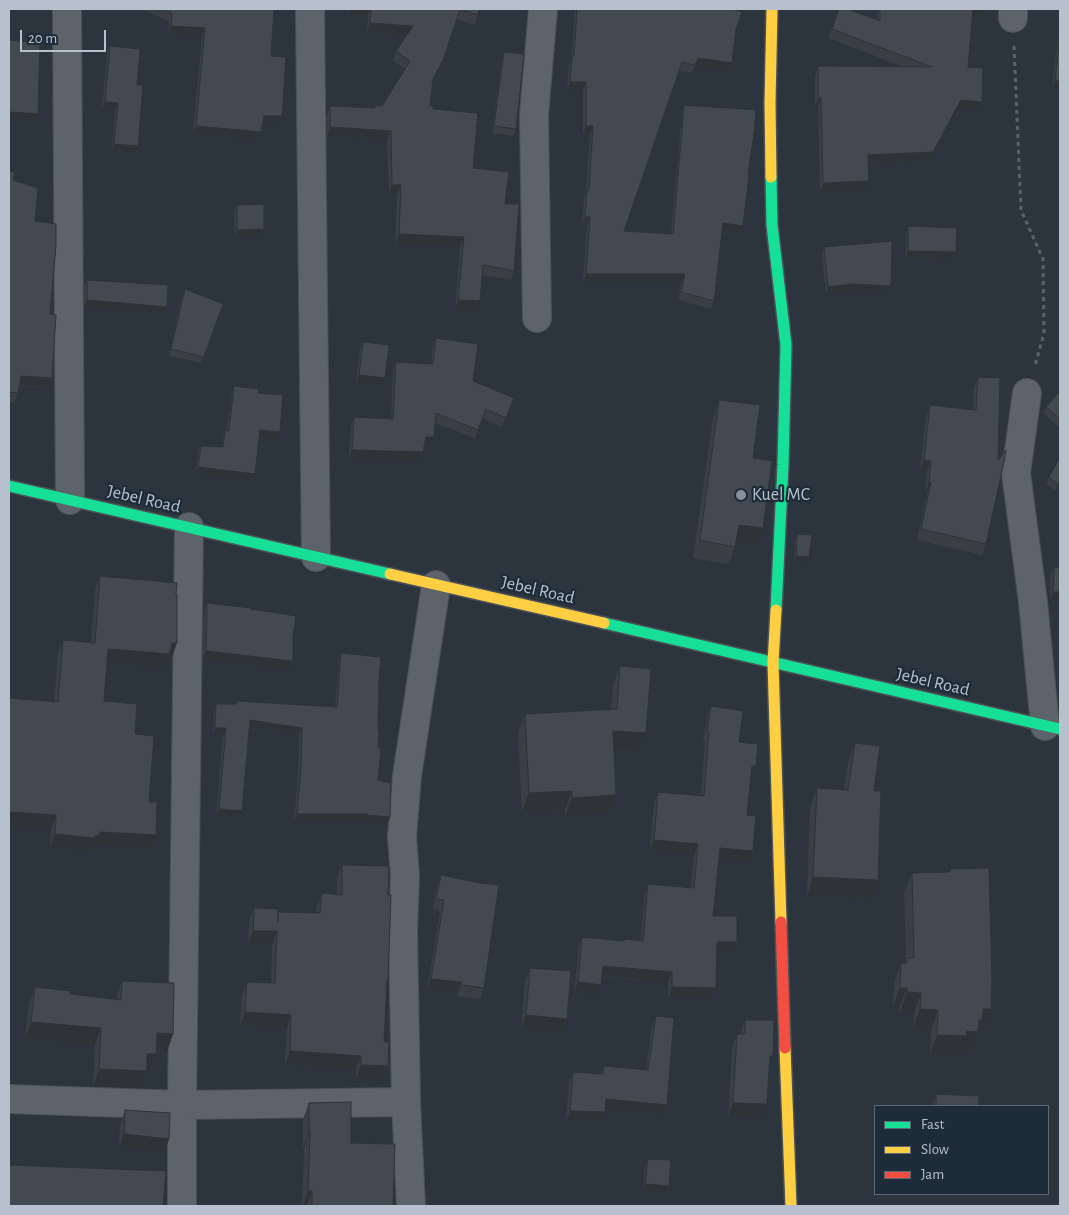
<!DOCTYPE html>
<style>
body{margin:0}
#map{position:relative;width:1069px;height:1215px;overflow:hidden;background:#2c353d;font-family:"Alegreya Sans",sans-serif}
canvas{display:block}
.frame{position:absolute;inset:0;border:10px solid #b7c1cd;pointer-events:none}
.legend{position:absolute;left:874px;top:1105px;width:175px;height:90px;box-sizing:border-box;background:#1e2c39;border:1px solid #5b6874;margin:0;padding:6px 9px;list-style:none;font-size:15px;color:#b7c1cd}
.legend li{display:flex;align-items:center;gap:10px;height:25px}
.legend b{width:25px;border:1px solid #5b6874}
.scale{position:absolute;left:20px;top:30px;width:86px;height:22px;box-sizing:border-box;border:2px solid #b7c1cd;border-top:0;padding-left:6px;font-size:15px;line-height:18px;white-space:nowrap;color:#b7c1cd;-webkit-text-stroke:4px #1e2c39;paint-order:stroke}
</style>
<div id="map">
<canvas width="1069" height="1215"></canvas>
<div class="frame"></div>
<ul class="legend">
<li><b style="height:6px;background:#16e098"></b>Fast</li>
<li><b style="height:6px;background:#ffcf43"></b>Slow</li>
<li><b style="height:6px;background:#f24e42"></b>Jam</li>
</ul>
<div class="scale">20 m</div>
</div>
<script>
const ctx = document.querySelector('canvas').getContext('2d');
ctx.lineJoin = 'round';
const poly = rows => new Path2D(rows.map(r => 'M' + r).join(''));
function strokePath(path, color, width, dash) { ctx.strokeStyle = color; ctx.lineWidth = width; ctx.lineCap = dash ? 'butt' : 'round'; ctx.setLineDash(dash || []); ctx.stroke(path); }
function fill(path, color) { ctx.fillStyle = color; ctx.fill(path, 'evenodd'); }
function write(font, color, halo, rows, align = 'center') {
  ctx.font = font + ' "Alegreya Sans",sans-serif'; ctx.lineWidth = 4.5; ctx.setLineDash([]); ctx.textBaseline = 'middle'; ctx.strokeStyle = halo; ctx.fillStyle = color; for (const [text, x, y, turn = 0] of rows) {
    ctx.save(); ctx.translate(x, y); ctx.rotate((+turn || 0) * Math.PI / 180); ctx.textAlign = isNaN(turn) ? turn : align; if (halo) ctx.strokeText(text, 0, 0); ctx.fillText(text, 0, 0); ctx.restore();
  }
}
const street = poly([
 [67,9,70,500],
 [310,9,313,293,316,557],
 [1013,9,1013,18],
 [537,318,534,115,543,9],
 [1027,393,1016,473,1033,602,1045,726],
 [9,1099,182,1105,406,1102],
 [182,1206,182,1105,189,527],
 [411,1206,406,1102,403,931,405,876,402,837,407,776,436,585]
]);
const fast = poly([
 [771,177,772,225,786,345,783,465,776,610],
 [9,486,390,574],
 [604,623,1060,729]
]);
const slow = poly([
 [771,177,770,103,772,9],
 [390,574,604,623],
 [776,610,773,663,781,922],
 [785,1048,791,1206]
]);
const jam = poly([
 [781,922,785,1048]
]);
strokePath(street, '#4b5157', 30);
strokePath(fast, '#4b5157', 14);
strokePath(slow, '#4b5157', 14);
strokePath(jam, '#4b5157', 14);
strokePath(poly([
 [1014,46,1021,210,1043,259,1044,333,1035,366]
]), '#5a6267', 3, [4, 4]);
strokePath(street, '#5d636a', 28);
strokePath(fast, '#16e098', 11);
strokePath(slow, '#ffcf43', 11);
strokePath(jam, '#f24e42', 11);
fill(poly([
 [142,9,274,9,271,56,282,116,279,124,263,124,261,132,258,140,193,134,202,36,168,34,169,21],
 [349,9,480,9,474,25,457,19,439,70,432,83,430,106,433,109,473,168,505,204,514,271,511,280,482,275,480,301,477,311,455,309,460,246,395,244,397,195,389,195,387,140,327,136,327,116,330,106,374,108,375,105,382,106,405,69,393,61,396,51,406,36,367,33,368,16,348,15],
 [575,9,733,9,736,29,732,63,729,71,695,67,692,73,680,70,624,231,671,234,682,113,684,105,748,174,743,226,740,234,722,232,714,301,711,309,678,300,682,282,583,282,587,225,582,225,584,198,586,192,590,134,583,134,583,90,567,90,569,64,572,56],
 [839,9,877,20,878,9,986,9,983,17,973,16,968,67,979,111,958,109,929,161,868,164,865,190,820,192,818,107,815,107,815,76,818,66,904,67,828,38],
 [1060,32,1060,89,1052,88,1058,39],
 [110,46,135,153,112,151,115,110,102,109,107,53],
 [504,52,516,129,513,136,492,133,502,59],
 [9,171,35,221,50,314,49,387,19,386,18,393,14,403,9,402],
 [237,205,264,229,261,236,235,237,234,212],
 [908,226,954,259,906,258,906,233],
 [824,247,889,292,849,291,826,294,822,254],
 [87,280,167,307,164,314,84,307,84,286],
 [185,289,223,304,201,363,169,356,182,296],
 [436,338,473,381,514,398,502,427,483,418,475,438,435,423,430,446,424,446,420,461,349,459,351,426,354,417,391,419,393,370,396,362,431,364,433,347],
 [363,342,383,385,356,382,360,349],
 [978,377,986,544,982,555,917,540,927,493,925,493,927,472,920,471,926,416,930,405,973,410,974,388],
 [234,386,258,393,280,432,277,439,259,437,252,481,196,474,198,452,201,446,222,447,223,437,225,430,227,431,232,393],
 [1060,391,1060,428,1044,414,1046,407],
 [719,400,753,458,756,546,736,543,729,564,693,558,713,418],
 [1060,457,1060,485,1055,490,1046,484,1049,477],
 [797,534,809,557,807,564,794,562,795,541],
 [1054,567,1060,568,1060,601,1050,600,1050,576],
 [100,576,172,657,169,656,164,668,107,663,104,701,135,734,149,802,151,848,96,845,94,850,90,850,89,851,50,848,51,829,9,826,9,698,54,702,58,654,63,640,91,643,95,590],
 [207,603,251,609,293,637,290,670,203,660,204,612],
 [341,653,379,681,378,731,378,780,390,817,387,824,365,822,365,821,294,821,298,775,299,735,249,728,239,818,216,816,223,735,213,735,214,711,216,704,236,704,237,701,335,707,339,660],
 [620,666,639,751,614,750,616,795,609,813,565,816,565,810,522,812,518,732,525,714,611,709,613,685],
 [711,706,739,742,756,766,752,777,751,777,747,815,753,851,749,862,719,859,713,916,737,942,733,953,717,953,712,998,668,998,668,982,602,977,597,995,574,993,579,947,582,937,624,941,640,941,645,895,648,884,691,888,694,855,650,851,654,802,658,792,701,795,705,742,703,741,707,717],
 [855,743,874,791,871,899,807,896,810,807,817,788,844,790,848,762],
 [342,865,386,987,384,1042,383,1079,356,1078,356,1069,285,1065,287,1028,240,1026,242,995,247,982,271,983,272,945,248,944,249,921,254,908,278,912,316,913,317,906,322,893,337,895,337,879],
 [950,869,984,1029,979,1029,971,1052,961,1051,959,1056,930,1054,931,1030,913,1029,914,1013,900,1012,899,1008,893,1007,894,983,901,963,906,963,904,892,912,873,949,872],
 [441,875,484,988,480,999,457,996,458,993,427,990,440,911,433,909,437,886],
 [530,968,567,1019,562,1032,521,1029,525,981],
 [122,981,173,1034,167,1051,157,1051,156,1054,150,1071,147,1071,141,1088,93,1086,95,1045,25,1039,29,1004,35,987,70,994,116,999],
 [656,1016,667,1105,663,1115,605,1109,601,1122,566,1121,569,1082,573,1072,601,1074,604,1066,646,1070,652,1026],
 [745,1020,769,1069,767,1104,762,1118,728,1117,732,1048,737,1034,740,1034],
 [936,1094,978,1106,932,1106],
 [309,1103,351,1143,393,1206,302,1206,304,1148,303,1148,303,1119],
 [125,1110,169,1139,164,1153,119,1147,120,1124],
 [648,1159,669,1186,666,1193,643,1191,645,1166]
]), '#393f45');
fill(poly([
 [351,9,370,9,368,16,348,15],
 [973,9,986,9,983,17,970,16],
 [370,23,413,26,409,36,367,33],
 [171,26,205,28,202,36,168,34],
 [698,58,732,63,729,71,695,67,692,73],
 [443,60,439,70,429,89,433,79],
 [1055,81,1060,81,1060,89,1052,88],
 [570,82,586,82,583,90,567,90],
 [818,98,821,98,818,107,815,107],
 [961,100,982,102,979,111,958,109,929,161,865,164,868,155],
 [105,102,118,103,115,110,102,109],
 [9,113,38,114,35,120,9,120],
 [264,116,282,116,279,124,261,124],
 [196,126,261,132,258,140,193,134],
 [586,126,593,126,590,134,583,134],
 [330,127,391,131,387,140,327,136],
 [114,144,138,146,135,153,112,151],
 [869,181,865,190,820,192,823,183],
 [392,185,401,185,397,195,389,195],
 [585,217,590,217,587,225,582,225],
 [723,223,743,226,740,234,720,231],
 [264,229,261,236,235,237,237,230],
 [399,234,464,237,460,246,395,244],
 [908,251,956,252,954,259,906,258],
 [586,274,685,274,682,282,583,282],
 [852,284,891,286,889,292,849,291,826,294,828,287],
 [87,300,167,307,164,314,84,307],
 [458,300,480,301,477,311,455,309],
 [359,375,385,378,383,385,356,382],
 [21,376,52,378,49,387,17,385],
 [260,430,280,432,277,439,257,437],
 [426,437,434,437,430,446,423,445],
 [352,450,423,452,420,461,349,459],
 [924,460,931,461,927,472,920,471],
 [198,467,255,474,252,481,196,474],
 [1060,481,1060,485,1055,490,1058,484],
 [929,482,931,482,927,493,925,493],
 [739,525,763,528,756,546,732,542],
 [796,556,809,557,807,564,794,562],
 [1053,592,1060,592,1060,601,1050,600],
 [172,643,177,643,172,657,169,656,164,668,103,663,108,649],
 [206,651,293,661,290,670,203,660],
 [250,720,302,728,299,735,247,727],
 [215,728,226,728,223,735,213,735],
 [613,731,646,733,639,751,606,749],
 [752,766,756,766,752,777,748,777],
 [572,791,565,810,522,812,529,793],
 [616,795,609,813,565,816,572,798],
 [219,809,242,811,239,818,216,816],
 [9,812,56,815,51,829,9,826],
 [297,814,368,814,365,821,294,821],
 [367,815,390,817,387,824,365,822],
 [100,832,156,835,151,848,96,845,94,850,90,850,89,851,50,848,55,834,95,836],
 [654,840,698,844,694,855,650,851],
 [720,848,753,851,749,862,716,859],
 [813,877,878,880,871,899,807,896],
 [253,931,277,931,272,945,248,944],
 [717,942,737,942,733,953,713,953],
 [603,966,672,972,668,982,599,976],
 [431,979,462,982,458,993,427,990],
 [578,982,601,985,597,995,574,993],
 [672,987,716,988,712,998,668,998],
 [900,988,907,988,899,1008,893,1007],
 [907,992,921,993,914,1013,900,1012],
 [920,1009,938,1010,931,1030,913,1029],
 [983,1009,991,1009,984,1029,979,1029,971,1052,961,1051,959,1056,930,1054,937,1035,967,1031],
 [245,1012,291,1015,287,1028,240,1026],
 [526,1015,567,1019,562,1032,521,1029],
 [31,1022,101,1028,95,1045,25,1039],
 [157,1033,173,1034,167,1051,151,1050],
 [290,1051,361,1056,356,1069,285,1065],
 [147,1054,156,1054,150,1071,141,1070],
 [770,1056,773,1056,769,1070],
 [361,1065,388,1066,383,1079,356,1078],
 [99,1069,147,1071,141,1088,93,1086],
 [606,1099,667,1105,663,1115,602,1109],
 [733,1103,767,1104,762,1118,728,1117],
 [570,1111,605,1112,601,1122,566,1121],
 [309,1132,310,1132,304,1148,303,1148],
 [124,1134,169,1139,164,1153,119,1147],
 [645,1184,669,1186,666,1193,643,1191],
 [308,1191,312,1191,307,1206,303,1206],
 [908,1194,956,1194,955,1196]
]), '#2e3338');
const building = poly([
 [163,9,274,9,271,56,286,57,282,116,264,116,261,132,196,126,205,28,171,26,172,13,163,9],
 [371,9,480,9,477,15,460,9,443,60,433,79,430,106,433,106,433,109,478,113,473,168,509,172,505,204,519,204,514,271,483,265,480,301,458,300,464,237,399,234,401,185,392,185,391,131,330,127,330,106,375,108,375,105,382,106,410,61,396,51,413,26,370,23,371,9],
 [577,9,733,9,742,12,736,29,732,63,698,58,695,65,682,62,624,231,673,234,684,105,756,110,754,134,748,174,749,175,743,226,723,223,714,301,681,292,685,274,586,274,590,217,585,217,587,190,589,190,593,126,586,126,586,82,570,82,572,56,574,56,577,9],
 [839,9,847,9,880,21,880,9,973,9,968,67,983,68,982,102,961,100,933,152,868,155,869,181,823,183,821,98,818,98,818,66,932,67,832,29,839,9],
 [1060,32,1060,81,1055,81,1060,32],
 [9,40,40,43,38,114,9,112,9,40],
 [110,46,140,49,137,85,143,85,138,146,114,144,118,103,105,102,110,46],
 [504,52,524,54,516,129,494,126,504,52],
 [9,171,15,172,13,180,38,188,35,221,56,224,56,245,50,314,56,315,52,378,21,376,18,393,9,392,9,171],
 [264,204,264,229,237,230,237,205,264,204],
 [908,226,957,228,956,252,908,251,908,226],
 [892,241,891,286,852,284,828,287,824,247,892,241],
 [87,280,168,285,167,307,87,300,87,280],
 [185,289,223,304,204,357,171,349,185,289],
 [436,338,478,344,473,381,514,398,506,418,486,409,478,430,436,413,434,437,426,437,423,452,352,450,354,417,393,419,396,362,433,364,436,338],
 [363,342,389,345,385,378,359,375,363,342],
 [978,377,1000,378,998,460,1006,450,1004,462,986,544,921,529,931,482,929,482,931,461,924,460,930,405,976,410,978,377],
 [234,386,259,389,258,393,283,395,280,432,260,430,255,474,198,467,201,446,223,447,225,430,229,431,234,386],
 [1060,391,1060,419,1046,407,1060,391],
 [719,400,760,405,753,458,772,461,763,528,739,525,735,547,700,540,719,400],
 [1060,457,1060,481,1058,484,1049,477,1060,457],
 [797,534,812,535,809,557,796,556,797,534],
 [1054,567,1060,568,1060,592,1053,592,1054,567],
 [100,576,177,583,176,595,177,595,177,643,172,643,171,650,170,650,169,654,108,649,104,701,137,704,135,734,154,736,149,802,157,802,156,835,100,832,99,836,95,836,94,838,55,834,56,815,9,812,9,698,58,702,63,640,95,643,100,576],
 [207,603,251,608,251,609,296,616,293,637,293,661,206,651,207,603],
 [341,653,381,657,379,681,378,731,379,731,378,748,381,748,378,780,391,783,390,817,367,815,368,814,297,814,301,768,302,728,250,720,242,811,219,809,226,728,215,728,216,704,236,704,237,701,337,707,341,653],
 [620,666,651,669,646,733,613,731,616,795,572,798,572,791,529,793,525,714,617,709,620,666],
 [711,706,743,711,739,742,758,744,756,766,752,766,747,815,756,816,753,851,720,848,713,916,737,916,737,942,717,942,716,988,672,987,672,972,603,966,601,985,578,982,582,937,624,941,625,939,643,941,648,884,694,888,698,844,654,840,658,792,704,796,709,731,707,731,711,706],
 [855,743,880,746,874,791,881,791,878,880,813,877,817,788,848,790,855,743],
 [342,865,389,866,388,895,391,895,388,981,387,981,384,1042,389,1042,388,1066,361,1065,361,1056,290,1051,291,1015,245,1012,247,982,275,983,277,931,253,931,254,908,278,909,278,922,278,912,320,913,322,893,342,895,342,865],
 [989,868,992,980,991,1009,983,1009,982,1020,979,1020,978,1032,967,1031,966,1036,937,1035,938,1010,920,1009,921,993,907,992,907,988,900,988,901,963,907,963,908,958,914,958,912,873,950,872,950,869,989,868],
 [441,875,480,883,499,885,484,988,461,985,462,982,431,979,444,900,436,899,441,875],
 [530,968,571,971,567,1019,526,1015,530,968],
 [122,981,174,983,173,1034,157,1033,156,1054,147,1054,147,1071,99,1069,101,1028,31,1022,35,987,71,991,70,994,121,1000,122,981],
 [656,1016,674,1018,667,1105,606,1099,605,1112,570,1111,573,1072,603,1074,604,1066,648,1070,656,1016],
 [745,1020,774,1020,773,1056,770,1056,767,1104,733,1103,737,1034,745,1034,745,1020],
 [936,1094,979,1096,978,1106,936,1106,936,1094],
 [351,1102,351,1143,395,1144,393,1206,312,1206,312,1191,308,1191,310,1132,309,1132,309,1103,351,1102],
 [125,1110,170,1113,169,1139,124,1134,125,1110],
 [648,1159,671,1160,669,1186,645,1184,648,1159],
 [9,1165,166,1171,163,1206,9,1206,9,1165]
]);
fill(building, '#424950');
strokePath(building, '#2e3338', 1);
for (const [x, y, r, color] of [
 [741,495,6,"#86909b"]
]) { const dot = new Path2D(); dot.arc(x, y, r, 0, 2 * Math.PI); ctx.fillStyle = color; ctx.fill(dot); strokePath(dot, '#1e2c39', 2); }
write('18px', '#b7c1cd', '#1e2c39', [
 ["Kuel MC",752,495]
], 'left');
write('18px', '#b7c1cd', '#1e2c39', [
 ["Jebel Road",144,499,13],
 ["Jebel Road",538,590,13],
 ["Jebel Road",933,682,13]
]);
</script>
